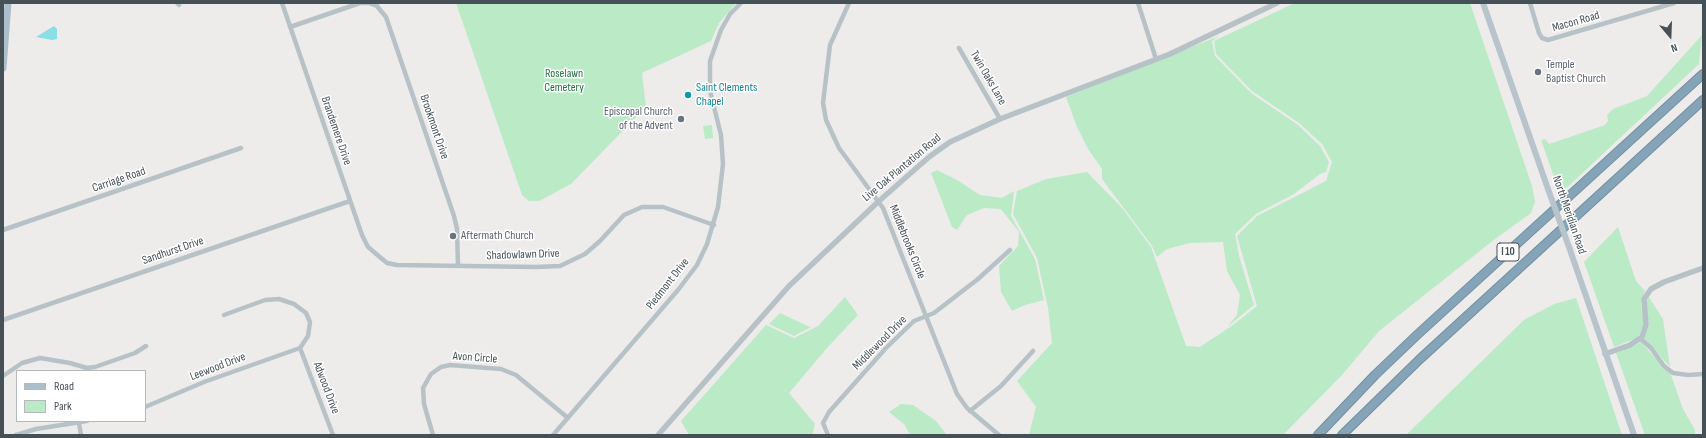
<!DOCTYPE html>
<style>
body{margin:0}
#map{position:relative;width:1706px;height:438px;overflow:hidden;background:#eeebeb;font-family:"Sofia Sans Condensed",sans-serif}
canvas{display:block}
.frame{position:absolute;inset:0;border:4px solid #455157;pointer-events:none}
.legend{position:absolute;left:16px;top:370px;width:130px;height:52px;box-sizing:border-box;background:#fff;border:1px solid #b5b9bc;margin:0;padding:5px 7px;list-style:none;font-size:12px;color:#455157}
.legend li{display:flex;align-items:center;gap:8px;height:20px}
.legend b{width:20px;border:1px solid #b5b9bc}
.north{position:absolute;left:1650px;top:16px;width:40px;height:40px;-webkit-text-stroke:3px #fff;paint-order:stroke;rotate:161deg;font-size:11px;font-weight:700;line-height:16px;text-align:center;color:#455157}
.north::after{content:'';display:block;margin:auto;width:14px;height:18px;background:#455157;clip-path:polygon(50% 0,100% 100%,50% 72%,0 100%)}
</style>
<div id="map">
<canvas width="1706" height="438"></canvas>
<div class="frame"></div>
<ul class="legend">
<li><b style="height:5px;background:#acbec9"></b>Road</li>
<li><b style="height:11px;background:#bbeac7"></b>Park</li>
</ul>
<div class="north">N</div>
</div>
<script>
const ctx = document.querySelector('canvas').getContext('2d');
ctx.lineJoin = 'round';
function fill(path, color) { ctx.fillStyle = color; ctx.fill(path, 'evenodd'); }
const poly = rows => new Path2D(rows.map(r => 'M' + r).join(''));
function strokePath(path, color, width, dash) { ctx.strokeStyle = color; ctx.lineWidth = width; ctx.lineCap = dash ? 'butt' : 'round'; ctx.setLineDash(dash || []); ctx.stroke(path); }
function write(font, color, halo, rows, align = 'center') {
  ctx.font = font + ' "Sofia Sans Condensed",sans-serif'; ctx.lineWidth = 3; ctx.setLineDash([]); ctx.textBaseline = 'middle'; ctx.strokeStyle = halo; ctx.fillStyle = color; for (const [text, x, y, turn = 0] of rows) {
    ctx.save(); ctx.translate(x, y); ctx.rotate((+turn || 0) * Math.PI / 180); ctx.textAlign = isNaN(turn) ? turn : align; if (halo) ctx.strokeText(text, 0, 0); ctx.fillText(text, 0, 0); ctx.restore();
  }
}
fill(poly([
 [456,3,736,3,719,23,711,41,642,73,646,107,571,184,539,201,529,201,522,195],
 [1295,3,1470,3,1532,186,1535,202,1531,213,1495,239,1379,331,1342,375,1283,435,1029,435,1036,407,1017,381,1052,343,1048,308,1037,258,1013,214,1017,191,1046,179,1087,172,1123,209,1151,247,1186,346,1200,347,1233,325,1257,306,1237,236,1257,216,1326,181,1332,162,1322,144,1299,123,1252,91,1216,54,1214,41],
 [1702,35,1699,64,1560,194,1541,140,1545,139,1549,144,1605,125,1608,121,1607,115,1613,109,1647,96],
 [1219,36,1212,41,1215,56,1251,93,1298,125,1320,146,1329,162,1326,172,1320,174,1294,194,1256,214,1235,234,1239,256,1254,305,1227,327,1237,315,1240,295,1227,271,1223,242,1190,243,1167,249,1157,257,1152,246,1102,179,1102,169,1088,149,1077,127,1066,97],
 [712,125,713,138,705,139,703,126],
 [937,170,957,180,980,195,1002,198,1014,191,1011,216,1035,259,1044,300,1025,305,1012,311,1001,292,999,266,1018,246,1019,232,1001,209,984,208,967,215,957,230,952,227,931,173],
 [1618,227,1636,281,1645,291,1641,303,1644,324,1641,333,1637,338,1614,347,1584,262],
 [1648,296,1663,319,1670,367,1644,338,1649,325,1646,308],
 [845,297,858,315,827,348,789,393,815,424,812,435,689,435,681,421,766,325,794,338,818,326],
 [1576,298,1622,435,1406,435,1524,320,1554,304],
 [780,313,810,327,811,327,794,336,769,324],
 [1641,342,1671,375,1683,409,1695,430,1695,435,1645,435,1616,353],
 [901,404,913,405,936,421,947,435,910,435,904,424,889,412]
]), '#bbeac7');
fill(poly([
 [54,26,57,29,57,39,52,40,36,37]
]), '#8adee5');
const motorway = poly([
 [1318,435,1375,375,1417,335,1703,74],
 [1342,435,1420,359,1703,100]
]);
strokePath(motorway, '#718fa3', 10);
strokePath(poly([
 [177,3,179,5],
 [282,3,362,235,368,247,387,263,397,265,536,267,560,266,585,254,600,241,624,215,642,207,663,207,714,225],
 [849,3,830,45,823,103,826,120,839,148,883,208,957,394,967,408,999,435],
 [1138,3,1156,59],
 [1530,3,1539,33,1542,38,1548,40,1674,3],
 [290,27,360,3,369,3,377,6,381,11,386,17,454,216,457,229,458,266],
 [959,48,1000,119],
 [3,230,241,148],
 [3,320,350,201],
 [1641,339,1651,348,1664,366,1673,373,1688,375,1703,374],
 [300,348,333,435],
 [3,376,22,363,40,358,70,363,87,368,95,367,135,353,146,346],
 [145,407,204,382,300,348,308,336,310,322,306,313,294,304,279,299,265,300,224,315],
 [970,411,1001,386,1033,351],
 [79,423,81,435],
 [16,435,36,429,87,421],
 [433,435,424,404,423,388,431,374,441,367,450,365,501,369,516,375,568,418],
 [553,435,678,290,697,265,707,244,718,207,723,164,721,135,710,91,710,61,721,30,730,14,741,3],
 [828,435,823,423,829,412,886,348,914,321,934,313,978,279,1010,250]
]), '#b7c2c7', 4.5);
strokePath(poly([
 [1605,354,1630,345,1642,337,1646,325,1644,299,1651,289,1664,282,1703,268],
 [658,435,789,286,879,201,929,157,950,142,1000,119,1170,54,1277,3]
]), '#b7c2c7', 5.5);
strokePath(poly([
 [1483,3,1548,189],
 [1569,247,1634,435]
]), '#b7c4cc', 6);
strokePath(poly([
 [3,68,8,3]
]), '#acbec9', 7);
strokePath(motorway, '#85a4b8', 8);
strokePath(poly([
 [1548,189,1569,247]
]), '#b7c4cc', 6);
for (const [x, y, r, color] of [
 [1538,72,4,"#6b7280"],
 [688,95,4,"#0f9aa8"],
 [681,119,4,"#6b7280"],
 [453,236,4,"#6b7280"]
]) { const dot = new Path2D(); dot.arc(x, y, r, 0, 2 * Math.PI); ctx.fillStyle = color; ctx.fill(dot); strokePath(dot, '#fff', 1.5); }
for (const [x, y, w] of [
 [1508,252,22]
]) { const box = new Path2D(); box.roundRect(x - w / 2, y - 9, w, 18, 3); ctx.fillStyle = '#fff'; ctx.fill(box); strokePath(box, '#455157', 1); }
write('bold 11px', '#455157', null, [
 ["I 10",1508,252]
]);
write('12px', '#455157', '#fff', [
 ["Macon Road",1576,22,-16],
 ["Twin Oaks Lane",988,78,60],
 ["Brookmont Drive",434,127,71],
 ["Brandemere Drive",336,131,71],
 ["Live Oak Plantation Road",902,168,-40],
 ["Carriage Road",119,180,-19],
 ["North Meridian Road",1569,215,71],
 ["Middlebrooks Circle",907,242,68],
 ["Sandhurst Drive",173,251,-19],
 ["Shadowlawn Drive",523,255,-2],
 ["Piedmont Drive",668,284,-52],
 ["Middlewood Drive",880,343,-45],
 ["Avon Circle",475,358,4],
 ["Leewood Drive",218,367,-21],
 ["Adwood Drive",326,388,69]
]);
write('12px', '#5b616d', '#fff', [
 ["Temple",1546,65],
 ["Baptist Church",1546,79],
 ["Episcopal Church",673,112,"right"],
 ["of the Advent",673,126,"right"],
 ["Aftermath Church",461,236]
], 'left');
write('12px', '#1c723b', '#fff', [
 ["Roselawn",564,74],
 ["Cemetery",564,88]
]);
write('12px', '#0d838f', '#fff', [
 ["Saint Clements",696,88],
 ["Chapel",696,102]
], 'left');
</script>
